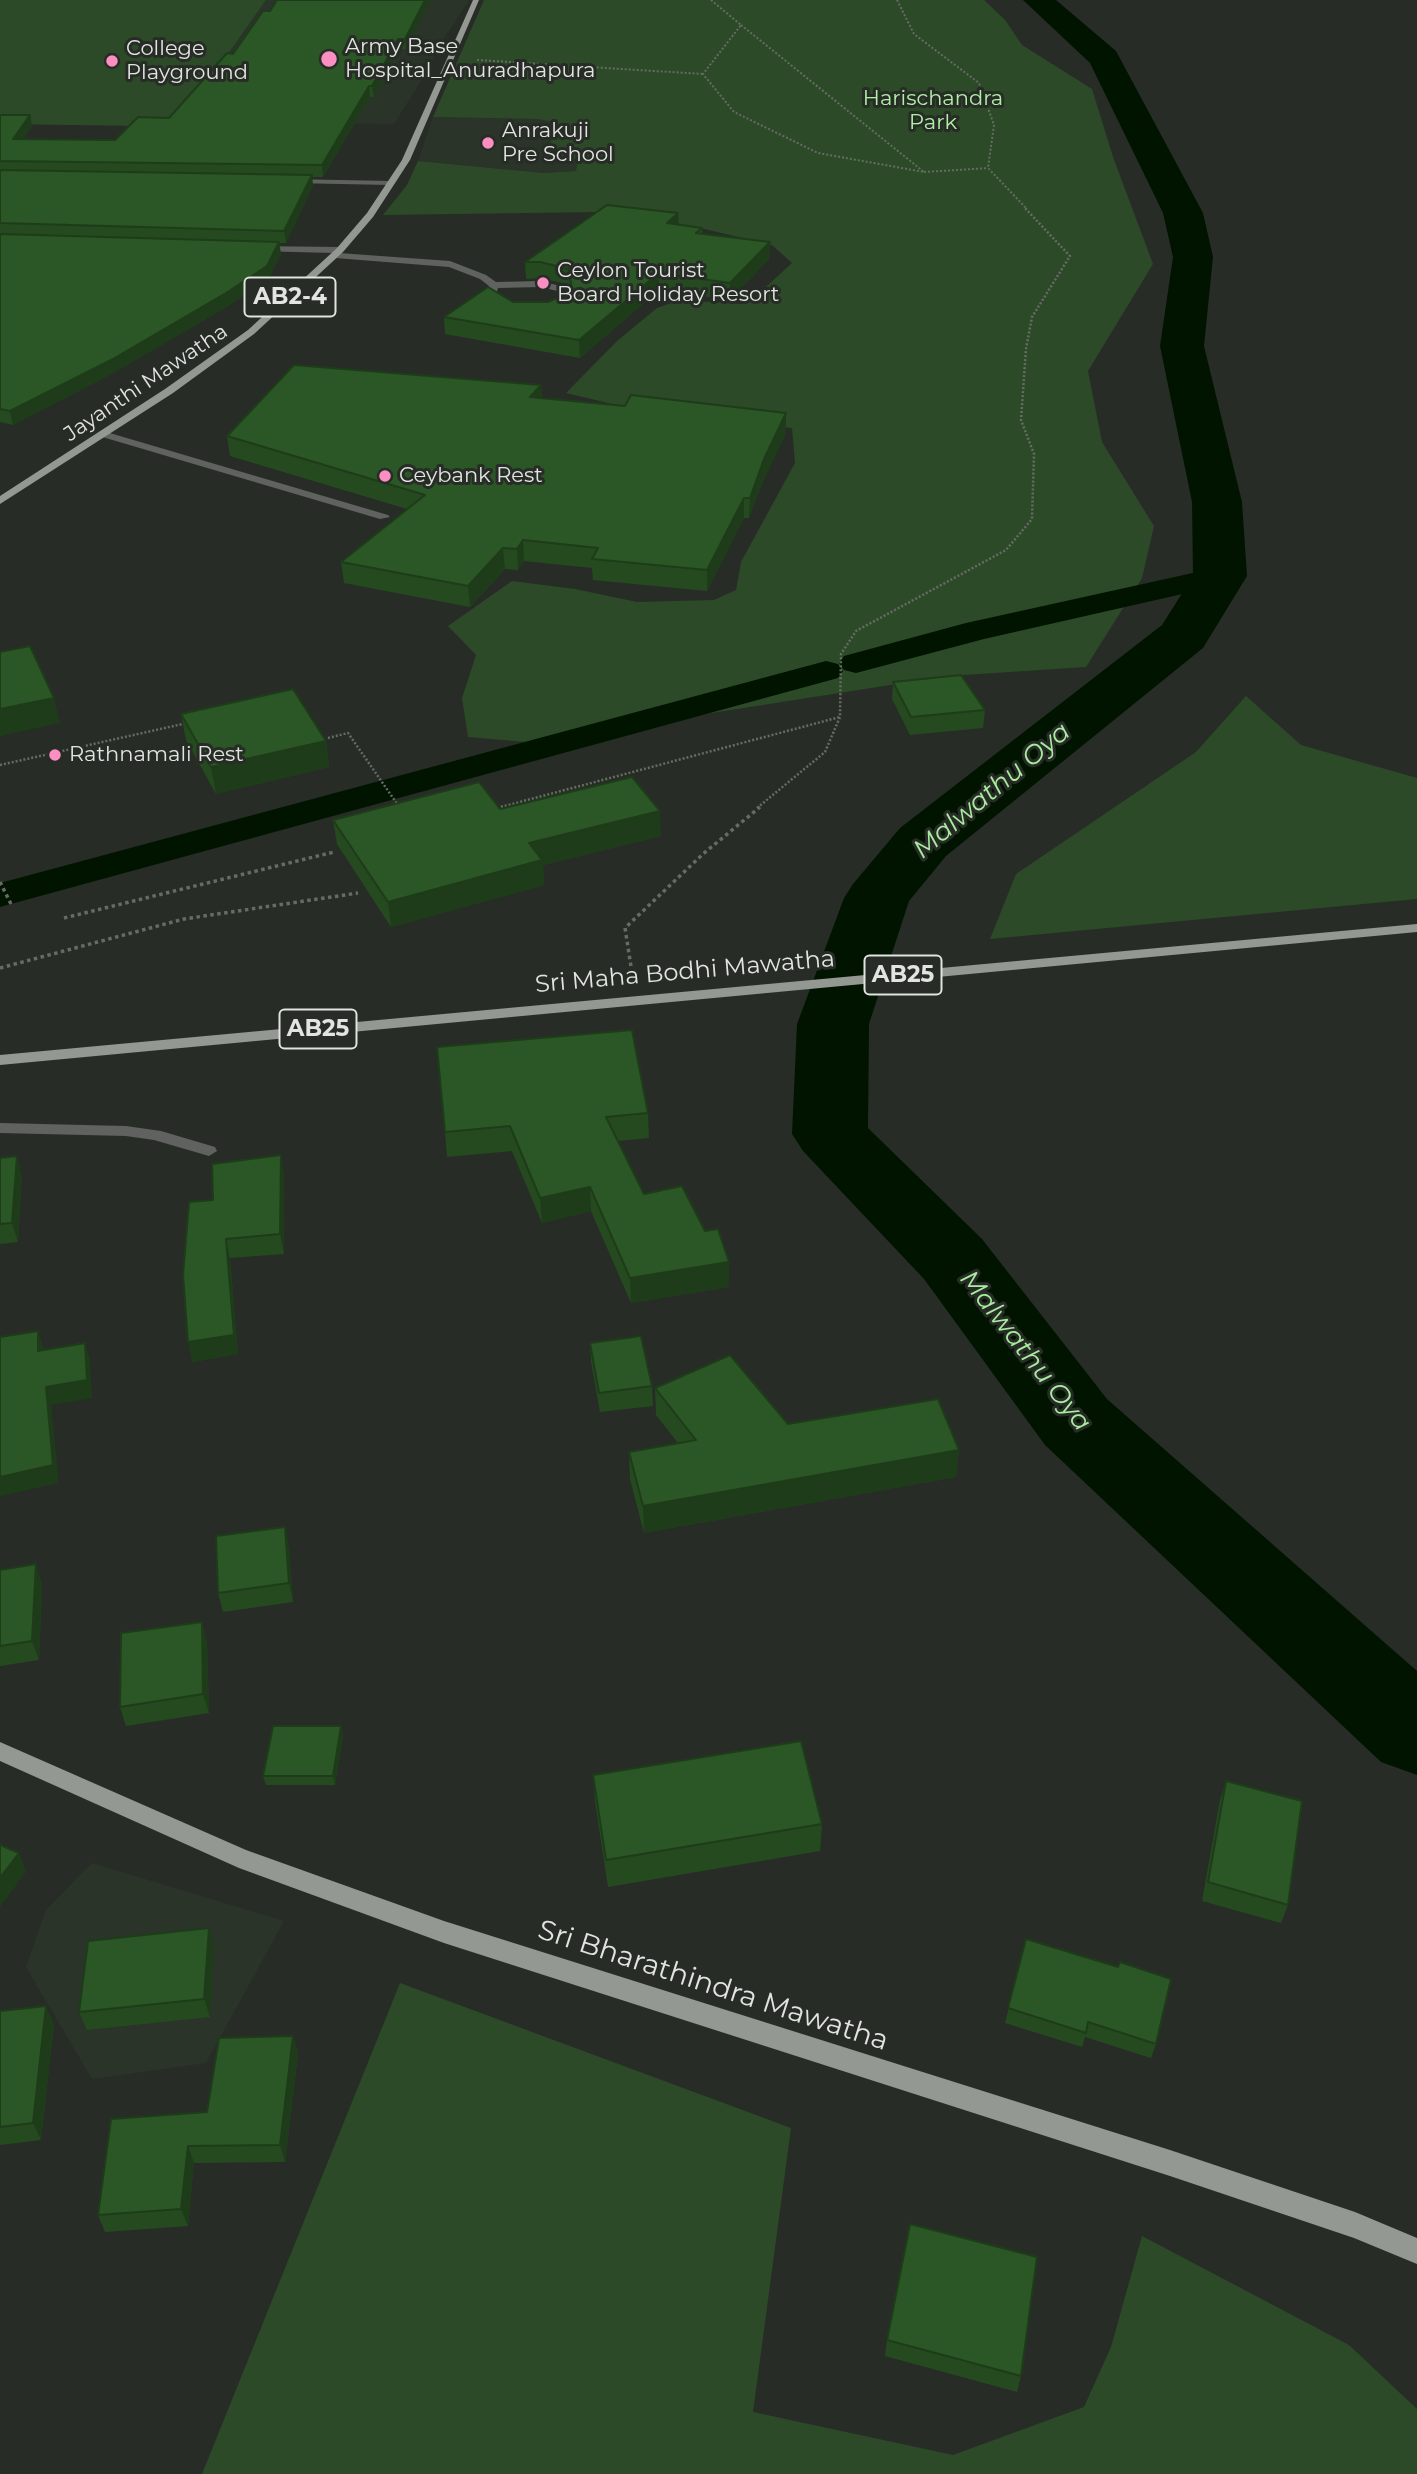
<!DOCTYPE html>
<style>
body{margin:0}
canvas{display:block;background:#272c26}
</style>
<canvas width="1417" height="2474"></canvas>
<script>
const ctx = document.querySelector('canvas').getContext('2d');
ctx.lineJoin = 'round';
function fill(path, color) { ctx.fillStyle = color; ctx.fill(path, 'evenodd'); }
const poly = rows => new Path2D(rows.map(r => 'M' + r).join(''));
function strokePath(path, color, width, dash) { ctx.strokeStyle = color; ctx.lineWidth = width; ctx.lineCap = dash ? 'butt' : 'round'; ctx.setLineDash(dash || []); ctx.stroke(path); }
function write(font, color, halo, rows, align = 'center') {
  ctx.font = font + ' Montserrat,sans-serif'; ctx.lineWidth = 6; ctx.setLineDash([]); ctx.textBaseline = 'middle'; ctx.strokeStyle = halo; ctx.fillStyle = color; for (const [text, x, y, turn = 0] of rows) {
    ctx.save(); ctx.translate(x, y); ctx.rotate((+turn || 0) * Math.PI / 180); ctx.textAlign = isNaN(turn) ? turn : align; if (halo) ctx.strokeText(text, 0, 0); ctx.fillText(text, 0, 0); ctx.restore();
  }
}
fill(poly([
 [266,0,469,0,435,52,430,67,394,124,180,122],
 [433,117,538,119,553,122,551,133,569,157,578,160,576,171,545,173,418,161],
 [92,1863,284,1921,206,2063,92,2079,26,1967,46,1910]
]), '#2a3429');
fill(poly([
 [0,0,266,0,180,122,144,126,0,124],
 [484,0,984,0,1005,20,1022,45,1092,89,1113,157,1153,264,1088,371,1102,442,1154,526,1142,578,1086,667,948,676,526,742,468,737,462,698,476,655,448,626,512,581,575,589,637,602,714,600,736,590,741,562,795,463,792,428,625,407,566,393,617,341,657,308,680,300,741,304,754,298,792,263,772,245,692,226,599,212,383,215,407,185,418,161,544,173,576,171,578,160,550,152,553,122,538,119,433,117],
 [1246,696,1301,745,1417,778,1417,899,990,939,1016,874,1196,752],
 [400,1983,791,2128,753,2412,953,2455,1084,2407,1111,2347,1142,2236,1349,2345,1417,2409,1417,2474,202,2474]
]), '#2c4a28');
fill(poly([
 [1220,567,1231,569,1236,576,1231,583,984,639,856,673,844,670,839,663,844,656,966,623,1220,567],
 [826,661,838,664,843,671,838,678,0,907,0,883,826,661]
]), '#011400');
fill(poly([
 [1023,0,1056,0,1116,51,1203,213,1213,257,1204,346,1242,502,1247,576,1203,648,946,856,909,901,869,1024,868,1128,982,1239,1107,1399,1417,1671,1417,1775,1381,1762,1045,1445,924,1279,803,1151,792,1134,797,1024,844,898,853,884,900,828,1162,625,1193,576,1192,502,1160,346,1173,257,1163,213,1090,63,1023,0]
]), '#011400');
strokePath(poly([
 [711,0,741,25],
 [897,0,914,34,979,83,994,125,988,168,1026,208],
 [741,25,924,172,818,153,734,112,703,74,741,25],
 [477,60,703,74],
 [924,172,988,168]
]), '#666b65', 2, [2, 2]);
strokePath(poly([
 [328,738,348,733,400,808],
 [0,765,187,723],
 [497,808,840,717],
 [757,808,825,752,840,717,841,654,856,631,1006,550,1032,519,1034,454,1021,420,1026,349,1032,317,1070,256,1024,207]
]), '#666b65', 2.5, [2, 2]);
strokePath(poly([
 [495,809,503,807],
 [0,882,11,904],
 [64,918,334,852],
 [0,968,184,919,358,893],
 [632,973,625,928,703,854,760,807]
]), '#666b65', 3.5, [3.5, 3.5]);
fill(poly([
 [287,179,391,181,395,183,391,185,290,183,287,179],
 [252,246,340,247,344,250,339,253,450,261,486,275,496,282,540,281,569,288,572,306,561,312,555,312,555,308,562,305,562,292,540,287,498,288,495,297,507,306,499,308,485,298,489,286,480,279,449,267,335,258,331,255,334,253,255,251,251,248,252,246],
 [103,431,388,515,390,517,380,519,99,436,98,434,103,431],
 [0,1123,126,1126,161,1131,215,1147,217,1151,209,1156,154,1140,126,1136,0,1133,0,1123]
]), '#5f625e');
fill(poly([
 [473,0,479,0,410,160,373,217,343,252,254,334,173,393,0,504,0,496,165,389,248,330,337,248,367,213,402,160,473,0],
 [1417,924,1417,932,0,1065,0,1055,1417,924],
 [0,1742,246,1850,444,1921,1170,2150,1355,2212,1417,2238,1417,2264,1354,2238,1170,2176,444,1943,239,1868,0,1761,0,1742]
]), '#939892');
fill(poly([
 [277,0,431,0,406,49,398,49,374,97,370,97,323,177,312,177,313,186,286,243,279,243,281,254,269,278,228,306,115,372,13,425,0,422,0,115,30,115,32,126,23,139,115,140,169,118,233,54,270,11],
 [678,213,679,225,702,228,702,234,770,242,769,259,730,300,659,290,580,358,445,334,444,317,513,302,548,302,571,292,570,285,541,278,526,279,525,262],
 [541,385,542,398,786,433,764,479,749,518,744,518,707,591,593,580,592,568,524,561,518,570,505,569,470,607,344,583,341,562,407,509,230,456,227,436],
 [893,682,985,710,983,728,910,735,892,699],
 [181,714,326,741,329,767,216,794,186,740],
 [500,809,661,836,543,865,544,885,391,927,337,844,333,820],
 [648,1113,649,1138,618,1141,644,1194,729,1287,631,1303,591,1211,542,1223,512,1151,447,1157,445,1132],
 [0,1158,22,1176,18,1242,0,1244],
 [284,1175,284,1254,230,1258,238,1354,192,1362,213,1200],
 [590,1343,652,1386,653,1406,600,1412,591,1362],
 [655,1388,788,1424,959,1450,956,1477,644,1533,630,1479,629,1452,678,1443,656,1415],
 [289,1546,293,1602,223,1612,218,1593],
 [0,1570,42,1584,39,1660,0,1666],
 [207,1641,209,1713,126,1726,120,1707],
 [341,1726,343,1736,335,1785,266,1785,263,1776],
 [593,1775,822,1824,820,1851,608,1887,595,1802],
 [1226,1781,1288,1905,1281,1923,1202,1901,1220,1800],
 [1026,1939,1156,2044,1151,2058,1085,2037,1082,2047,1005,2023],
 [214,1946,210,2017,87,2030,79,2012],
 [0,2011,54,2024,41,2140,0,2145],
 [293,2036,298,2054,285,2162,194,2163,188,2226,105,2232,98,2215,207,2112],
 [887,2340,1021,2376,1017,2392,885,2356]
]), '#254a20');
fill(poly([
 [425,0,431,0,406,49,405,39],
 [398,39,398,49,374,97,372,86],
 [369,86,370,97,323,177,322,165],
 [30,115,32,126,15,150,13,139],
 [312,175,313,186,286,243,284,231],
 [678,213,679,230,667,223],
 [279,242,281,254,269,278,228,306,115,372,13,425,10,411],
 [770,242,769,259,730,300,730,283],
 [659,273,659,290,580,358,579,340],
 [541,385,542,404,530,397],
 [786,413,786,433,764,479,749,518,750,498,764,459],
 [744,498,744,518,707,591,707,570],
 [523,540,524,561,518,570,517,549],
 [503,548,505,569,470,607,468,586],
 [54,698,60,723,0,736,0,709],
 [326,741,329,767,216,794,211,767],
 [660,811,661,836,543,865,544,885,391,927,388,902,529,843],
 [281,1155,284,1175,284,1254,280,1234],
 [17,1156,22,1176,18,1242,12,1223],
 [590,1187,591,1211,542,1223,540,1198],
 [226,1239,230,1258,238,1354,192,1362,188,1342],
 [729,1262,729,1287,631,1303,630,1278],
 [38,1331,44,1350,38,1351],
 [85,1343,90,1361,92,1398,51,1405,59,1483,0,1496,0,1477,46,1387],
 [959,1450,956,1477,644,1533,643,1506],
 [285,1527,289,1546,293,1602,289,1583],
 [36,1564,42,1584,39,1660,32,1641],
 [202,1622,207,1641,209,1713,203,1694],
 [341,1726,343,1736,335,1785,333,1776],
 [19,1853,26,1872,0,1907,0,1878],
 [209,1928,214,1946,210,2017,204,1999],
 [46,2006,54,2024,41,2140,33,2123],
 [293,2036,298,2054,285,2162,280,2145],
 [188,2146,194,2163,188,2226,181,2209]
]), '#1e3c1a');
const building = poly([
 [277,0,425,0,405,39,398,39,372,86,369,86,322,165,0,161,0,115,30,115,13,139,115,140,138,117,169,118,227,53,233,54,263,11,270,11,277,0],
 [0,170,312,175,284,231,0,223,0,170],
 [607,205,678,213,667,223,702,228,696,233,770,242,730,283,659,273,579,340,444,317,488,287,513,302,548,302,572,291,569,269,540,262,525,262,607,205],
 [0,234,279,242,267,266,226,293,113,359,10,411,0,409,0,234],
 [294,365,541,385,530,397,625,406,631,395,786,413,764,459,750,498,744,498,707,570,592,559,598,548,523,540,517,549,503,548,468,586,341,562,425,495,227,436,294,365],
 [30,646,54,698,0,709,0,652,30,646],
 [961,675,985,710,911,717,893,682,961,675],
 [293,689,326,741,211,767,181,714,293,689],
 [632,777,660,811,529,843,542,860,388,902,333,820,479,782,500,809,632,777],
 [632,1030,648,1113,606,1117,644,1194,682,1186,705,1231,718,1229,729,1262,630,1278,590,1187,540,1198,510,1126,445,1132,437,1047,632,1030],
 [281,1155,280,1234,226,1239,234,1335,188,1342,183,1275,189,1202,213,1200,212,1164,281,1155],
 [17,1156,12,1223,0,1224,0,1158,17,1156],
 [38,1331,38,1351,85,1343,87,1380,46,1387,53,1465,0,1477,0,1337,38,1331],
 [641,1336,652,1386,599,1393,590,1343,641,1336],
 [730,1355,788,1424,938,1399,959,1450,643,1506,629,1452,696,1440,655,1388,730,1355],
 [285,1527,289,1583,218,1593,216,1536,285,1527],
 [36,1564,32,1641,0,1646,0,1570,36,1564],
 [202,1622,203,1694,120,1707,121,1633,202,1622],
 [273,1726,341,1726,333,1776,263,1776,273,1726],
 [801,1741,822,1824,606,1860,593,1775,801,1741],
 [1226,1781,1302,1801,1288,1905,1208,1882,1226,1781],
 [0,1845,19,1853,0,1878,0,1845],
 [209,1928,204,1999,79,2012,88,1941,209,1928],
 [1026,1939,1118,1967,1120,1962,1171,1979,1156,2044,1088,2022,1086,2033,1008,2008,1026,1939],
 [46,2006,33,2123,0,2127,0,2011,46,2006],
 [293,2036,280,2145,188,2146,181,2209,98,2215,111,2119,207,2112,219,2038,293,2036],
 [910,2224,1037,2257,1021,2376,887,2340,910,2224]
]);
fill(building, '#2b5625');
strokePath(building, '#1e3c1a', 2);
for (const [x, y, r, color] of [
 [329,59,9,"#fc8fc2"],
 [112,61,7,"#fc8fc2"],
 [488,143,7,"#fc8fc2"],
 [543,283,7,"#fc8fc2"],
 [385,476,7,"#fc8fc2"],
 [55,755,7,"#fc8fc2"]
]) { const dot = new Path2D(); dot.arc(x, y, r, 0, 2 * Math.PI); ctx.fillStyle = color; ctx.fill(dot); strokePath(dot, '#272c26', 2.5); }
write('21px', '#e1e4e0', '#272c26', [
 ["Army Base",345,47],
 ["Hospital_Anuradhapura",345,71],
 ["College",126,49],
 ["Playground",126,73],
 ["Anrakuji",502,131],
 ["Pre School",502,155],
 ["Ceylon Tourist",557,271],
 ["Board Holiday Resort",557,295],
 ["Ceybank Rest",399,476],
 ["Rathnamali Rest",69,755]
], 'left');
write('21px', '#aef0a4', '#272c26', [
 ["Harischandra",933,99],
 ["Park",933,123]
]);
write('21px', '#e1e4e0', '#272c26', [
 ["Jayanthi Mawatha",146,383,-34]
]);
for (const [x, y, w] of [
 [290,297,91],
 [903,975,77],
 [318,1029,77]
]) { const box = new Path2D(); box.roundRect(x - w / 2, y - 19.5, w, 39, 5); ctx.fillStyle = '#272c26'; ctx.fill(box); strokePath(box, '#e1e4e0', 2); }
write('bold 23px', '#e1e4e0', null, [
 ["AB2-4",290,297],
 ["AB25",903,975],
 ["AB25",318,1029]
]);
write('24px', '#e1e4e0', '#272c26', [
 ["Sri Maha Bodhi Mawatha",685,972,-5]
]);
write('italic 26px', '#a9eca0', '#272c26', [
 ["Malwathu Oya",992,791,-40],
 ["Malwathu Oya",1025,1351,52]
]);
write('28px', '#e1e4e0', '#272c26', [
 ["Sri Bharathindra Mawatha",713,1986,18]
]);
</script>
